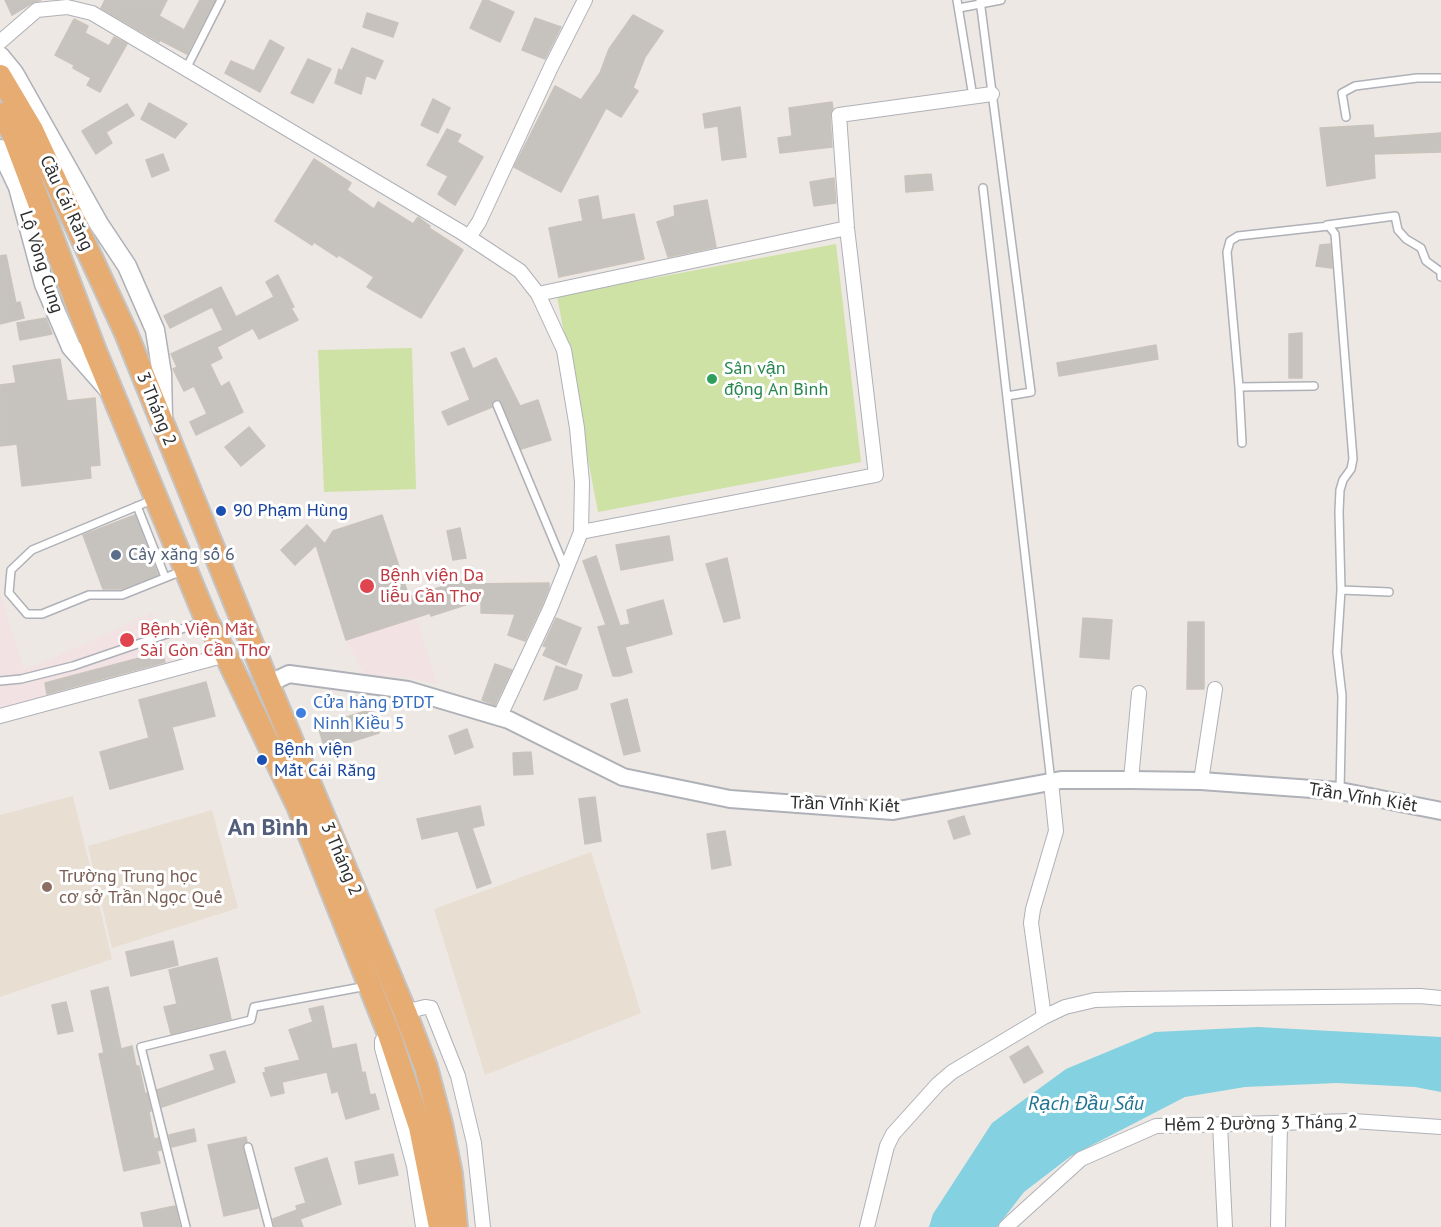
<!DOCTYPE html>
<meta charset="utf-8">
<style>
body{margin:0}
canvas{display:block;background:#ede8e3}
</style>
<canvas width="1441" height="1227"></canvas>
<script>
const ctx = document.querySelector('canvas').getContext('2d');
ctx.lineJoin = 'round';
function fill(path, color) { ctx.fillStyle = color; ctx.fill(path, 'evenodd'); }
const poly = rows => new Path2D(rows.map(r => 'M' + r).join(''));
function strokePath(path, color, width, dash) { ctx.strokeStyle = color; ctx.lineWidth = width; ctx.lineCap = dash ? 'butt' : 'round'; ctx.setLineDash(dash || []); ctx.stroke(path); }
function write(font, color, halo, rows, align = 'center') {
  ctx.font = font + ' "PT Sans",sans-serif'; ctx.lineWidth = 6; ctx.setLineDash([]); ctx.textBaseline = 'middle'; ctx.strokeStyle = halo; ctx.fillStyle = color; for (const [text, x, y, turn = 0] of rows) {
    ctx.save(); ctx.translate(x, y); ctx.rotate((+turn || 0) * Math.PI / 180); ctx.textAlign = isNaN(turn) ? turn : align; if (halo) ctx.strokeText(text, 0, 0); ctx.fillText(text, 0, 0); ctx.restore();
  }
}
fill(poly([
 [73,796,112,959,0,997,0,815],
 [212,810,238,908,112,948,88,846],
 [591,852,641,1013,485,1075,434,909]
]), '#e8ded2');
fill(poly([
 [382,515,438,685,411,678,365,675,346,640,318,554,333,531],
 [0,593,24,669,40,664,152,613,174,667,0,713]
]), '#f2e2e4');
fill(poly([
 [836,244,861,462,598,512,557,296],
 [412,348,416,489,324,492,318,350]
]), '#cde2a4');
fill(poly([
 [1258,1027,1441,1037,1441,1092,1415,1087,1337,1083,1245,1087,1185,1097,1071,1156,1024,1192,997,1227,929,1227,933,1214,992,1123,1066,1069,1155,1032]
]), '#84d1e1');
const building = poly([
 [5,0,41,0,32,3,12,15,5,0],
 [105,0,167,0,159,16,184,30,200,0,215,0,187,54,160,40,159,42,101,8,105,0],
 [483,0,487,0,514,12,500,42,470,28,483,0],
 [367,13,398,23,393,37,363,27,367,13],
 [633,15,663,31,645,57,633,88,638,91,621,117,606,108,561,192,514,167,555,86,581,100,600,73,609,49,633,15],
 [535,18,561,27,545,59,522,50,535,18],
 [74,19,88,26,85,33,109,46,114,37,127,44,100,92,87,85,91,78,73,68,74,65,55,55,74,19],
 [270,40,284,48,260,92,225,73,231,61,254,71,270,40],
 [352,48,383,61,375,79,366,75,361,94,335,83,339,69,342,71,352,48],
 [308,59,331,69,313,103,291,93,308,59],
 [433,99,450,108,438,133,421,125,433,99],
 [832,102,833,109,830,116,832,147,780,153,778,138,792,136,789,108,832,102],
 [149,103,187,124,175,138,141,119,149,103],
 [127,104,134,115,106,132,112,143,96,154,82,131,127,104],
 [740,107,746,157,722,160,718,126,705,128,703,114,740,107],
 [1373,125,1374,138,1441,133,1441,152,1374,154,1375,178,1327,186,1320,128,1373,125],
 [447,129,461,135,457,142,483,157,455,205,438,194,448,176,427,165,447,129],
 [163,154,169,170,152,177,146,160,163,154],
 [314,159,351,183,347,190,374,209,378,202,413,224,418,217,430,226,429,228,463,250,421,318,367,287,374,277,339,255,337,257,314,242,312,245,275,221,314,159],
 [931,174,933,190,906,192,905,176,931,174],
 [834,178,836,203,814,206,810,182,834,178],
 [598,196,602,220,634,214,644,259,559,277,549,228,583,221,579,200,598,196],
 [707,200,716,247,668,257,657,222,675,216,674,206,707,200],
 [1330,244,1332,268,1316,266,1320,245,1330,244],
 [6,255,16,303,20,302,24,318,0,324,0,256,6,255],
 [278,275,294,307,291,308,298,320,259,339,253,328,217,347,222,358,210,364,221,387,229,382,243,412,196,435,190,422,207,414,194,386,184,391,173,369,177,367,171,354,223,330,212,307,170,328,164,316,221,287,236,317,274,297,266,282,278,275],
 [46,318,52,334,20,340,17,323,46,318],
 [1302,333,1302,378,1289,378,1289,334,1302,333],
 [1156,345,1158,359,1059,376,1057,363,1156,345],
 [464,348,473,369,496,358,520,406,538,400,551,440,521,449,502,403,498,400,493,401,492,407,448,425,442,412,470,400,451,353,464,348],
 [60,359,67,401,95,398,100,465,90,466,91,478,22,486,17,444,0,446,0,385,16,383,13,366,60,359],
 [249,427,265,446,241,466,225,447,249,427],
 [135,515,158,575,121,589,103,589,83,535,135,515],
 [382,515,409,597,463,580,464,584,549,583,549,588,542,605,525,641,508,635,515,614,481,613,481,600,431,616,430,613,346,640,316,545,295,565,281,550,307,525,325,544,333,531,382,515],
 [460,528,466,558,453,560,447,531,460,528],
 [669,536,673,560,621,570,616,545,669,536],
 [596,556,620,626,630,624,627,610,663,600,672,634,625,647,632,672,619,676,613,676,598,627,606,625,583,561,596,556],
 [727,558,740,618,724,622,706,564,727,558],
 [556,618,581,628,566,665,543,655,547,647,543,646,556,618],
 [1083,618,1112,620,1109,659,1080,657,1083,618],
 [1188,622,1204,622,1204,689,1187,689,1188,622],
 [162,652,165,662,47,694,45,683,162,652],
 [495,664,512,670,495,705,482,700,495,664],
 [556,666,582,675,577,689,544,700,556,666],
 [206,682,215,716,172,727,183,769,110,789,100,752,149,738,139,700,206,682],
 [627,699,640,751,624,755,611,704,627,699],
 [372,709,379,733,325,750,318,726,372,709],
 [467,729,473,747,455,754,449,736,467,729],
 [531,752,533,774,514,775,513,753,531,752],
 [595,797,601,841,585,844,579,799,595,797],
 [480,806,484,825,472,828,491,883,477,888,458,831,422,839,417,819,480,806],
 [964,816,970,834,954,839,948,821,964,816],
 [725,831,731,865,712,869,707,834,725,831],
 [173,941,178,965,131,976,126,952,173,941],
 [217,958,231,1019,171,1034,164,1007,177,1004,169,970,217,958],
 [108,987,121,1049,132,1046,136,1066,139,1066,145,1094,147,1093,151,1111,149,1112,154,1139,158,1138,161,1150,157,1151,160,1163,124,1171,99,1054,104,1053,91,991,108,987],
 [66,1002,73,1031,58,1034,52,1005,66,1002],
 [323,1006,332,1049,356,1044,362,1073,365,1072,370,1095,375,1094,379,1109,346,1119,338,1091,332,1093,327,1072,282,1082,284,1093,271,1096,263,1073,266,1072,265,1068,300,1060,289,1030,313,1022,309,1009,323,1006],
 [1028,1046,1043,1072,1024,1083,1010,1057,1028,1046],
 [225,1051,235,1082,162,1107,157,1090,215,1070,210,1055,225,1051],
 [194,1129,196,1141,172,1147,169,1135,194,1129],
 [246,1137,247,1142,244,1143,243,1148,258,1208,224,1216,208,1145,246,1137],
 [393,1154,398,1175,359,1184,355,1162,393,1154],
 [327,1158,341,1204,300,1219,296,1206,306,1203,295,1168,327,1158],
 [175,1206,180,1227,144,1227,141,1213,175,1206],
 [297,1210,303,1227,275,1227,273,1219,297,1210]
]);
fill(building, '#c6c3be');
strokePath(building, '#c9c3bc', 1.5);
const service = poly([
 [957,0,973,97],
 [980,0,1031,392,1007,396],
 [959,8,1001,0],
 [186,69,221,0],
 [1346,117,1342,93,1355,86,1417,78,1441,78],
 [983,188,1051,782],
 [1327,225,1395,216,1398,230,1406,239,1421,248,1426,261,1441,272,1441,277],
 [1239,387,1227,252,1230,241,1238,236,1329,226,1335,234,1353,459,1351,469,1343,480,1340,490,1339,512,1341,590,1389,592],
 [497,405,565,568],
 [1242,443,1239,387,1314,386],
 [152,500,32,550,11,570,9,593,27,614,42,614,89,595,122,595,182,571],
 [137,506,165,577],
 [0,681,21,679,73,666,205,621],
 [1340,791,1342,696,1337,652,1341,590],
 [248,1147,269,1227],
 [186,1227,141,1047,251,1020,254,1007,367,986]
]);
const minor = poly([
 [0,42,37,10,67,7,92,13,461,232,520,271,538,294,564,350,577,428,582,482,581,532,550,609,499,718],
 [469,237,479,222,551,67,585,0],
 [538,294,847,228],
 [581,532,876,475,847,228,839,115,992,94],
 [0,716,226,655],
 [1131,780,1139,693],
 [1201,781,1215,689],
 [405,1012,425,1007,431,1008,458,1076,474,1143,483,1227],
 [1044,1017,1031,923,1033,909,1056,831,1051,782],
 [389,1034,382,1041,382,1048,414,1166,423,1227],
 [1220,1124,1225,1227],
 [867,1227,887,1146,893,1134,938,1084,952,1072,1044,1017,1065,1007,1095,1000,1129,999,1420,996,1441,998],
 [1006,1227,1081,1159,1156,1126,1353,1121,1441,1127],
 [1278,1227,1280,1123]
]);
const tertiary = poly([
 [268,684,289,674,408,690,509,720,623,777,730,799,893,811,1061,780,1131,780,1201,781,1340,791,1441,811]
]);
const secondary = poly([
 [0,56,14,73,99,224,127,266,155,330,162,374,163,418],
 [0,149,18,187,44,284,71,347,107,388]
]);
const trunk = poly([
 [0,76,32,130,126,333,268,684,405,1012,426,1067,441,1124,451,1174,456,1227],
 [0,114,12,131,95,351,207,621,226,655,298,806,389,1034,420,1127,440,1227]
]);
strokePath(service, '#afb1b8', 10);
strokePath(minor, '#afb1b8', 16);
strokePath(tertiary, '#afb1b8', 20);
strokePath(secondary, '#afb1b8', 21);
strokePath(trunk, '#c4c4c4', 26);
strokePath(service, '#fff', 7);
strokePath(minor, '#fff', 14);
strokePath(tertiary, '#fff', 16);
strokePath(secondary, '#fff', 18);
strokePath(trunk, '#e6ac72', 22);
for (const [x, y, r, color] of [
 [712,379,6,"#2e9e5b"],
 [221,511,6,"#1a4fb4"],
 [116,555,6,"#5c6f8a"],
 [367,586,8,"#e0444e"],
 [127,640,8,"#e0444e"],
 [301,713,6,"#3f7fe0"],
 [262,760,6,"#1a4fb4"],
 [47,887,6,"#8d6e63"]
]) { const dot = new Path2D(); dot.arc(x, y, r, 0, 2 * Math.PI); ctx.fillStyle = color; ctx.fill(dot); strokePath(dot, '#fff', 2); }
write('18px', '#2e2e2e', '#fff', [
 ["Cầu Cái Răng",66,203,65],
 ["Lộ Vòng Cung",41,262,72],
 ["3 Tháng 2",156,409,68],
 ["Trần Vĩnh Kiết",1363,798,9],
 ["Trần Vĩnh Kiết",845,805,2],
 ["3 Tháng 2",341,859,67],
 ["Hẻm 2 Đường 3 Tháng 2",1261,1124,-1]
]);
write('18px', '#27864d', '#fff', [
 ["Sân vận",724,369],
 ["động An Bình",724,390]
], 'left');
write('18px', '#164399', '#fff', [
 ["90 Phạm Hùng",233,511],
 ["Bệnh viện",274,750],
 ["Mắt Cái Răng",274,771]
], 'left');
write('18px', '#4e5e75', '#fff', [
 ["Cây xăng số 6",128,555]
], 'left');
write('18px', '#be3a42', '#fff', [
 ["Bệnh viện Da",380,576],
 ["liễu Cần Thơ",380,597],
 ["Bệnh Viện Mắt",140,630],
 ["Sài Gòn Cần Thơ",140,651]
], 'left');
write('18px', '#366cbe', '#fff', [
 ["Cửa hàng ĐTDT",313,703],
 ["Ninh Kiều 5",313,724]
], 'left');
write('18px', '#785e54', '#fff', [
 ["Trường Trung học",59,877],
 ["cơ sở Trần Ngọc Quế",59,898]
], 'left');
write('italic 20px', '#1f7491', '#fff', [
 ["Rạch Đầu Sấu",1086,1104]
]);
write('bold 24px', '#535e7a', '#fff', [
 ["An Bình",268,828]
]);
</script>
